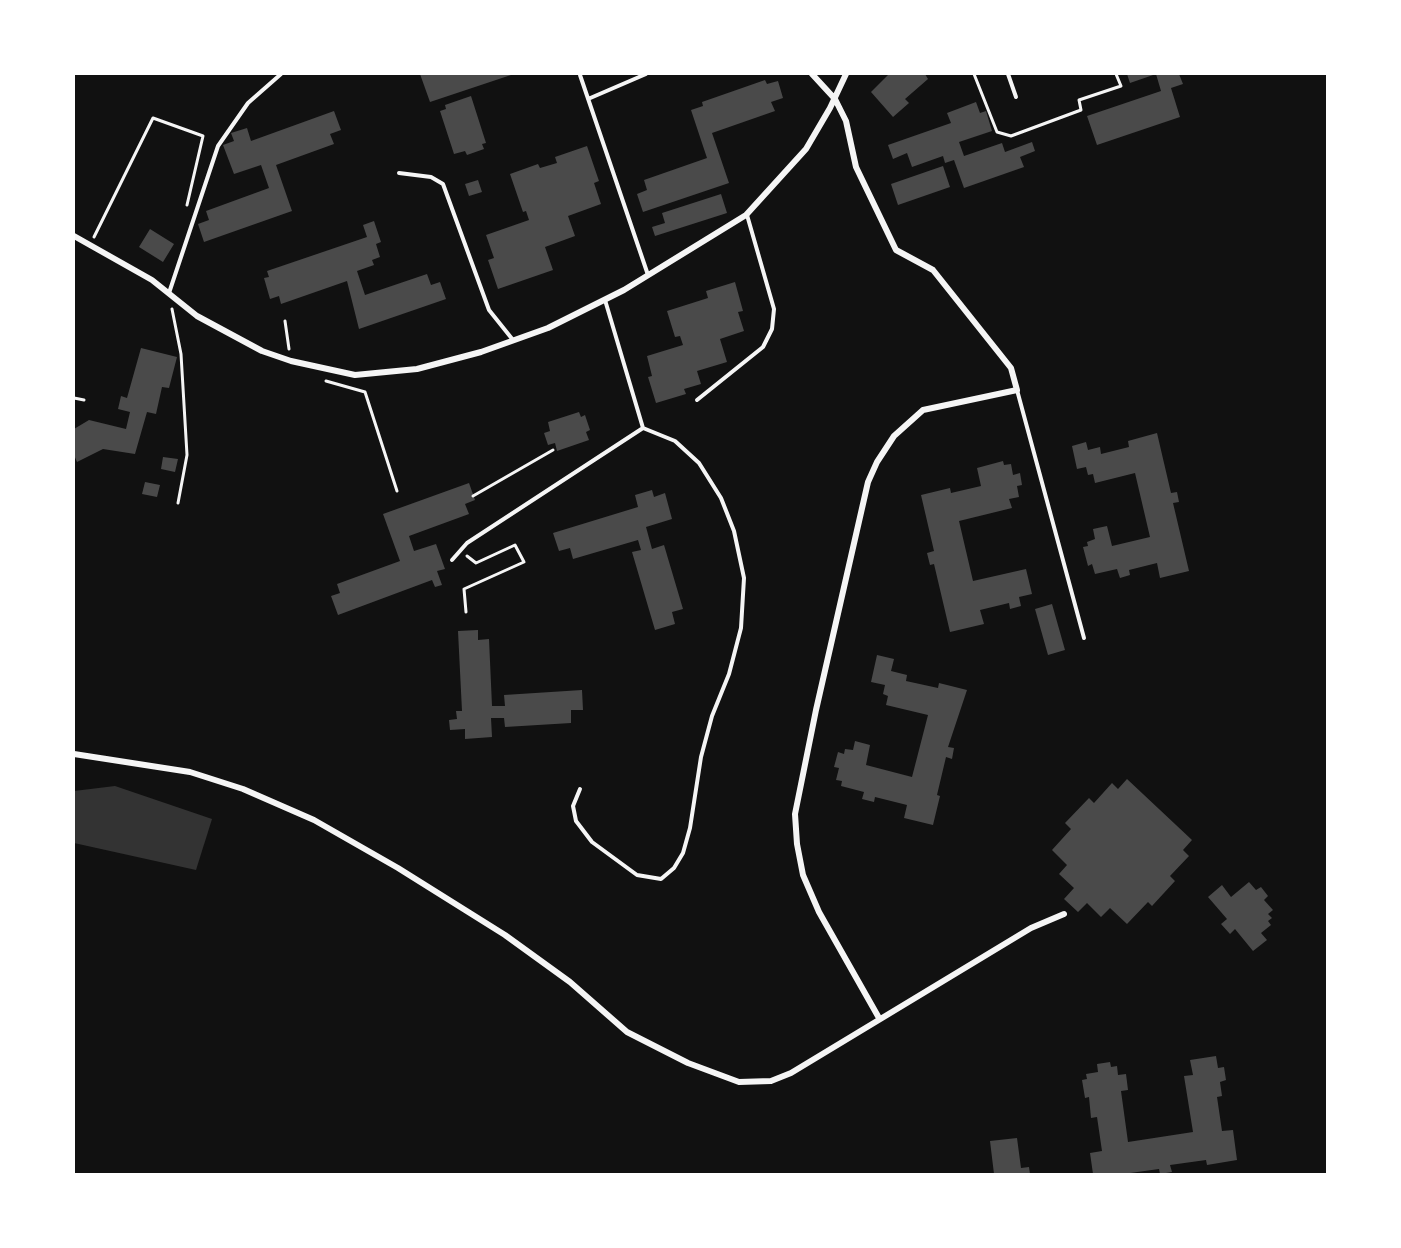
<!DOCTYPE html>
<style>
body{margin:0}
#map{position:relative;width:1401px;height:1248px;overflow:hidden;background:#111;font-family:"DM Sans",sans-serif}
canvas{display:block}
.frame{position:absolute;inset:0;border:75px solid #fff;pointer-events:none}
</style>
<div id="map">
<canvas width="1401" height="1248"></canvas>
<div class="frame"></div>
</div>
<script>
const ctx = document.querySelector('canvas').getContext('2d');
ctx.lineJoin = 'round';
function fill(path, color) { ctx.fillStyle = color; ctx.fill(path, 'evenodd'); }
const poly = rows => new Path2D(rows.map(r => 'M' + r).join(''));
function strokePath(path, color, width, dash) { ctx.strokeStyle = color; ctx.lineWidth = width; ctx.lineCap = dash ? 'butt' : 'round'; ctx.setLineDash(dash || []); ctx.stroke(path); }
fill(poly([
 [115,786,212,819,196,870,74,843,74,791]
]), '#333');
fill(poly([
 [420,74,514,74,430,102],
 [889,74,925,74,928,79,905,99,909,103,893,117,871,92],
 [1127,74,1179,74,1183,84,1171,88,1180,117,1097,145,1087,116,1161,91,1156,74,1130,83],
 [765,80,767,84,778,81,783,98,771,102,775,111,712,133,729,183,643,212,637,194,647,190,644,180,707,158,691,110,703,106,702,102],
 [471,96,486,143,482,144,484,149,467,155,465,151,454,154,440,111,446,109,445,105],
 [976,102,980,113,986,111,992,131,959,142,964,156,1002,143,1005,152,1032,142,1035,151,1020,157,1024,167,964,188,954,160,945,163,943,156,912,167,907,153,893,159,888,145,951,123,947,113],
 [334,111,341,130,330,134,334,144,276,165,292,211,204,242,198,224,209,220,206,211,269,188,261,165,234,174,223,145,234,141,231,133,247,128,251,141],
 [587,146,599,181,594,183,601,204,568,216,575,236,545,247,553,270,498,289,488,260,494,258,486,235,529,220,526,211,523,212,510,174,538,164,540,168,557,163,555,157],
 [943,166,950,187,898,205,891,184],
 [478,180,482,192,469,196,465,184],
 [721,194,727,213,655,236,652,227,665,223,662,213],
 [374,221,381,242,376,244,380,257,372,260,374,265,357,271,365,295,427,274,431,285,440,282,446,299,359,329,347,281,281,304,279,296,270,299,264,278,269,277,267,271,367,237,363,225],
 [150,229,174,244,163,262,139,247],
 [735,282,743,311,738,312,744,331,720,339,727,362,697,371,701,384,684,389,686,394,656,403,648,377,652,376,647,356,683,345,680,336,675,337,667,311,708,298,706,291],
 [141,348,177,357,169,388,162,387,156,414,147,412,135,454,103,449,77,462,74,455,74,429,89,420,126,429,130,412,118,409,121,396,127,398],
 [579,412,581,417,585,415,590,430,586,432,589,440,557,451,555,443,548,445,544,433,550,431,548,422],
 [1157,433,1171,493,1177,492,1179,502,1173,503,1189,571,1160,578,1157,563,1129,570,1130,575,1120,578,1117,569,1095,574,1092,564,1088,566,1083,547,1088,546,1087,542,1095,539,1093,529,1107,526,1112,546,1150,537,1135,473,1095,483,1093,474,1088,475,1086,467,1077,469,1072,446,1086,442,1088,450,1100,447,1101,454,1129,447,1128,441],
 [163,457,178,459,175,472,161,469],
 [1003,461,1004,465,1011,464,1013,475,1020,473,1022,485,1017,486,1019,497,1009,499,1012,508,959,521,973,581,1026,569,1032,594,1019,597,1021,606,1010,609,1009,603,980,610,984,624,950,632,934,564,930,565,927,553,934,551,921,495,950,488,951,493,981,486,977,468],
 [145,482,160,485,157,497,142,494],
 [469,483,475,500,465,504,469,514,409,536,414,551,436,544,445,569,437,571,442,585,435,587,432,580,338,615,331,596,340,593,337,584,400,561,383,514],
 [652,490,654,497,665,493,672,519,646,527,652,549,664,545,683,609,672,612,675,624,655,630,632,552,641,550,638,540,573,559,570,548,559,551,553,533,638,507,635,495],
 [1052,604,1065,650,1048,655,1035,609],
 [478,630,478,640,489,639,492,706,505,706,504,695,582,690,583,710,571,710,571,723,505,727,504,718,491,718,492,737,465,739,465,729,450,730,449,720,457,719,456,711,462,711,458,631],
 [877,655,894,659,891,671,907,675,906,681,938,688,939,683,967,690,948,747,954,748,952,759,946,757,937,795,940,796,933,825,904,818,907,805,875,797,874,802,862,799,864,792,841,786,842,781,836,780,839,768,834,767,838,752,844,754,845,749,853,750,855,741,870,745,866,765,912,777,928,715,886,705,888,696,883,694,885,685,871,682],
 [1127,779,1192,840,1183,850,1189,856,1170,876,1175,881,1152,906,1148,902,1127,924,1110,908,1101,917,1087,903,1078,912,1064,899,1074,888,1059,874,1067,865,1052,850,1071,829,1065,823,1089,798,1094,803,1112,783,1118,789],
 [1249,882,1256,890,1261,887,1268,896,1264,900,1273,910,1268,914,1272,918,1268,921,1271,925,1261,933,1267,940,1253,951,1235,929,1230,934,1221,924,1227,919,1208,897,1222,885,1231,897],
 [1216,1056,1218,1068,1224,1067,1226,1080,1220,1082,1222,1096,1217,1097,1222,1131,1233,1130,1237,1160,1207,1165,1206,1160,1170,1165,1172,1172,1160,1174,1159,1169,1123,1174,1093,1174,1090,1153,1102,1151,1097,1117,1091,1118,1089,1097,1085,1098,1082,1080,1087,1079,1086,1074,1098,1072,1097,1064,1110,1062,1111,1067,1117,1066,1118,1075,1126,1074,1128,1090,1121,1091,1128,1142,1193,1132,1184,1076,1193,1075,1190,1060],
 [1017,1138,1021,1168,1029,1167,1030,1174,994,1174,990,1141]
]), '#4a4a4a');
strokePath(poly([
 [974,74,997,132,1011,136,1081,110,1079,100,1121,86,1116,74],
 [94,237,153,118,203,136,187,205],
 [172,309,181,354,187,455,178,503],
 [285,321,289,349],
 [326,381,365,392,397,491],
 [74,398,84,400],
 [473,496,553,450],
 [466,612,464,589,524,562,515,545,476,563,467,556]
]), '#f5f5f5', 3);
strokePath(poly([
 [1008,74,1016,97],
 [580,75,648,275],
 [588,99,646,74],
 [399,173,431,177,443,184,489,310,513,340],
 [169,293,218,146,248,103,281,74],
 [605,300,643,428],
 [1017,390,1084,638],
 [697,400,763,347,772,329,774,309,747,215],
 [452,560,467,543,643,428],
 [580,789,573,806,576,821,592,842,637,875,661,879,674,868,683,853,690,828,701,757,712,716,729,674,741,628,744,578,734,531,721,498,699,463,675,441,643,428]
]), '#f5f5f5', 4);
strokePath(poly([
 [812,74,835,99,846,121,856,167,896,250,933,270,1011,368,1017,390,923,410,894,436,877,462,868,482,816,710,795,814,797,844,803,875,819,912,879,1018],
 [74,236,152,280,197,316,262,351,291,361,355,375,417,369,481,352,548,328,624,290,746,215,806,149,830,108,846,74],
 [74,754,190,772,243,789,314,820,398,868,505,935,570,982,627,1032,688,1063,739,1082,771,1081,791,1073,1031,928,1064,914]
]), '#f5f5f5', 6);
</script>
